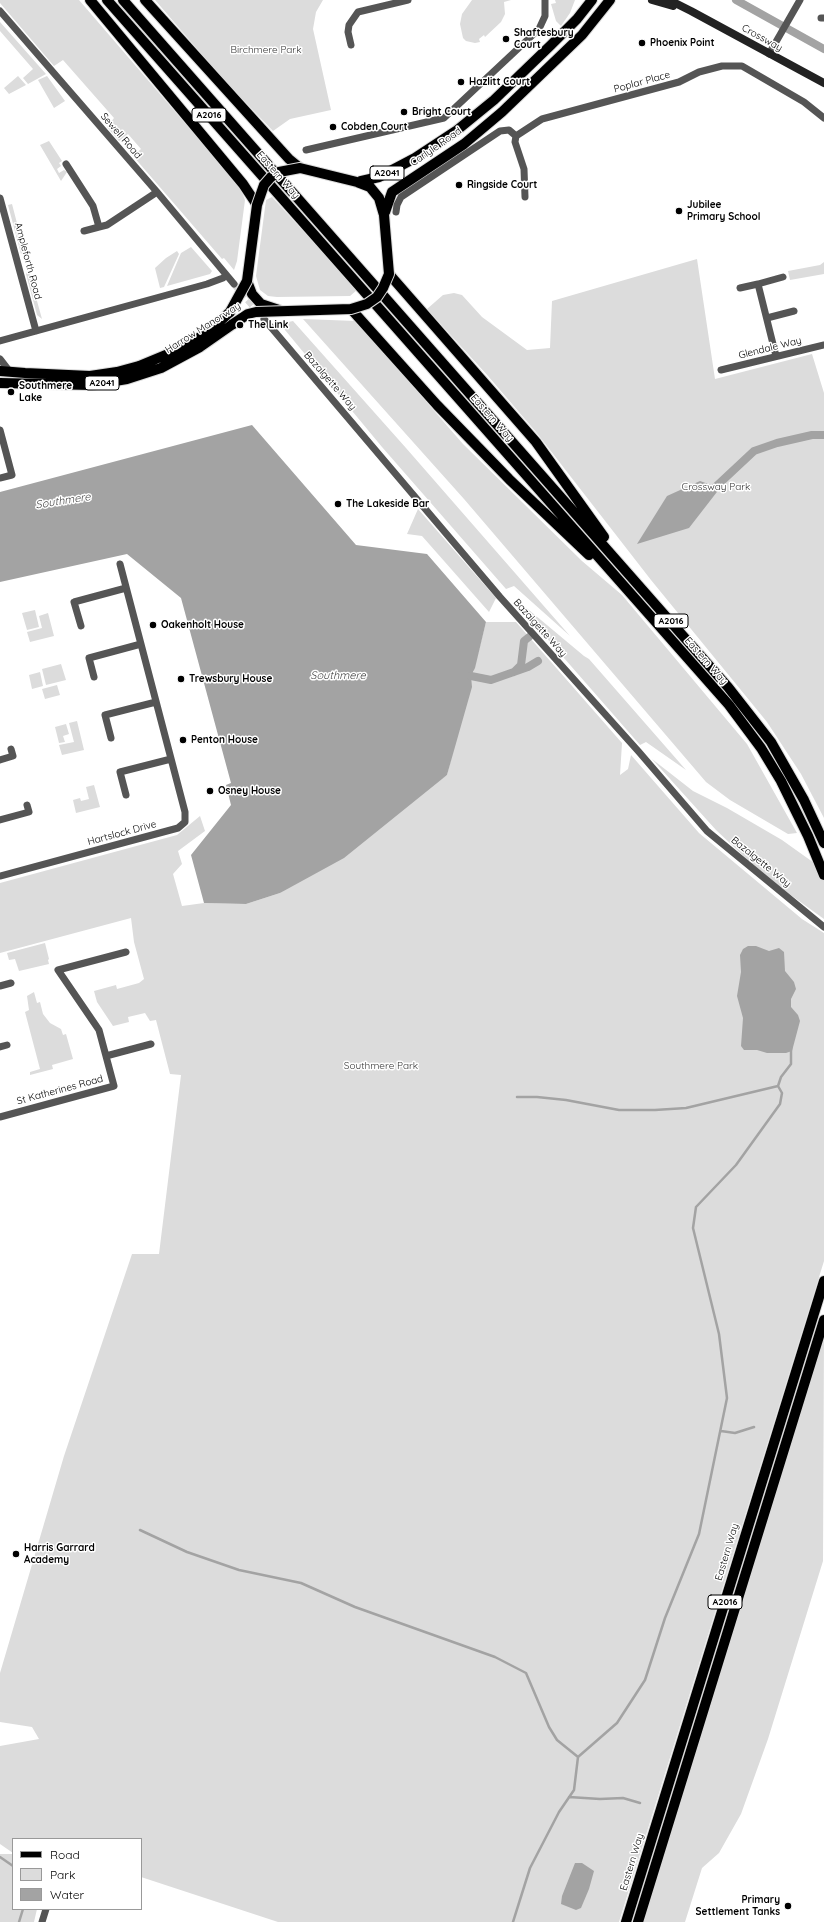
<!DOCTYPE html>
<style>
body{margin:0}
#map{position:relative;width:824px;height:1922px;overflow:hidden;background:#fff;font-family:Quicksand,sans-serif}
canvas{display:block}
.legend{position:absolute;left:12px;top:1838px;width:130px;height:72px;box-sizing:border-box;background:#fff;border:1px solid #999;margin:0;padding:5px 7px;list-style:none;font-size:12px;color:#000}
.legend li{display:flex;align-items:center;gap:8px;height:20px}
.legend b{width:20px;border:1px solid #999}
</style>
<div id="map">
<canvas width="824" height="1922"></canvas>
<ul class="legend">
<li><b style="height:5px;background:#000"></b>Road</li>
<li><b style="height:11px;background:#dcdcdc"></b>Park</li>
<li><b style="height:11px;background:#a3a3a3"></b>Water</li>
</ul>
</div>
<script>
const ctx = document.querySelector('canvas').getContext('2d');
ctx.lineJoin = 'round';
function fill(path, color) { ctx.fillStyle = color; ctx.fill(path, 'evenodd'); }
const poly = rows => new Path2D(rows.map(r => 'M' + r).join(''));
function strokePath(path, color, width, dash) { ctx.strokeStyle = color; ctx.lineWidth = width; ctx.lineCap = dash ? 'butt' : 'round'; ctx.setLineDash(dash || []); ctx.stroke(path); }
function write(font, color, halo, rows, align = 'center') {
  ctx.font = font + ' Quicksand,sans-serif'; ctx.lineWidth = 3; ctx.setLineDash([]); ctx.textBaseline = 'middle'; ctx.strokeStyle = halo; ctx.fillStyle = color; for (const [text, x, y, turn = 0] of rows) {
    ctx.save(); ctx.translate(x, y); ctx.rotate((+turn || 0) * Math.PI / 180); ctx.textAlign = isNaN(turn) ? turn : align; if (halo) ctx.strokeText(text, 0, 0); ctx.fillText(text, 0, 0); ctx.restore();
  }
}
fill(poly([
 [0,0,79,0,240,187,245,200,237,261,234,270,224,258,222,259,133,156,141,149,128,134,119,141,107,127,114,118,63,60,54,66,0,3],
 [155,0,323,0,316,12,313,29,331,110,290,119,273,131,223,79],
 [472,0,511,0,504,2,505,14,501,22,485,37,484,35,479,39,480,42,475,43,466,41,463,38,460,24,462,14],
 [555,0,575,0,570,13,561,26,556,21,551,4,556,3],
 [0,22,38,65,46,74,28,84,23,78,33,69,0,31],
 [18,76,26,85,9,94,4,88],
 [47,76,65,101,54,108,38,80],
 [49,141,62,161,59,163,61,166,57,169,59,173,64,170,67,172,61,181,40,145],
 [272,197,357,290,350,296,277,297,268,296,260,290,256,276,266,200],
 [12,204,24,250,25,253,21,254,8,205],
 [191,247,212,271,210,274,167,286,181,253],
 [177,251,179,254,164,287,160,288,155,268,166,258],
 [697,259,715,379,812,354,824,393,824,818,801,774,767,722,651,580,536,432,488,376,427,309,443,295,454,293,462,295,482,317,527,350,550,348,552,301],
 [824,262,824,274,790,280,788,271,820,265],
 [27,272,29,272,42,319,37,315,26,274],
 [303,319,356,321,463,444,582,561,622,595,747,744,797,833,788,834,730,800,706,782,464,499],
 [293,321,406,448,570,636,514,586,506,589,382,447,280,324],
 [418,509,496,598,489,612,422,536,407,534],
 [517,600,584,656,589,659,686,770,646,742,640,745,550,642],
 [35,610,39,627,27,630,22,613],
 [48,613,54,636,30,642,27,632,42,628,39,616],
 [486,622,516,622,622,743,620,775,628,769,631,755,699,833,802,919,824,933,824,1261,619,1922,278,1922,141,1877,141,1839,13,1839,13,1853,0,1844,0,1746,39,1739,32,1727,0,1722,0,1673,64,1456,132,1254,159,1254,181,1075,170,1074,156,1020,150,1021,145,1013,128,1017,129,1022,113,1026,97,1002,94,991,116,985,117,989,139,983,144,979,134,942,131,918,0,953,0,883,177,835,200,816,205,831,178,851,182,864,173,874,182,906,204,903,246,904,280,893,447,775],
 [61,664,66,680,46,685,42,669],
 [40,672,43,686,32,689,29,675],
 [57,685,60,695,45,699,42,689],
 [77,721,84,750,62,755,59,745,74,742,69,723],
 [66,724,69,734,63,736,65,742,59,743,55,727],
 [652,759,693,791,727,808,782,840,824,870,824,919,788,893,750,862,716,830],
 [94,785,100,807,76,813,73,800,80,798,81,801,89,799,86,787],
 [45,943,49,959,48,960,49,964,19,971,15,959,9,960,7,953],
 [34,992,37,1003,40,1002,43,1014,50,1023,61,1029,63,1035,66,1034,73,1059,52,1065,53,1069,30,1075,30,1072,40,1069,25,1012,29,1010,27,996],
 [824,1335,823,1561,768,1739,741,1814,719,1853,702,1868,685,1922,643,1922],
 [0,1854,13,1854,13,1909,37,1909,34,1922,0,1922]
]), '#dcdcdc');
fill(poly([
 [252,425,356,545,427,554,486,622,475,668,471,676,472,687,447,775,344,858,280,893,246,904,204,903,191,855,231,805,226,785,231,783,181,598,127,554,0,582,0,492],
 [700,481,720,488,689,528,637,544,667,496],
 [748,946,756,946,769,951,779,948,784,952,785,971,794,982,796,989,791,999,791,1007,798,1015,800,1021,792,1051,786,1053,767,1053,757,1050,744,1050,741,1046,743,1018,737,996,741,972,740,955,743,949],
 [575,1863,582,1863,594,1871,589,1889,581,1908,576,1910,561,1904,562,1896]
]), '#a3a3a3');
strokePath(poly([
 [517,1097,537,1097,566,1100,619,1110,655,1110,686,1108,778,1086],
 [721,1431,735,1433,754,1427],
 [140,1530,187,1552,239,1570,301,1583,355,1607,495,1657,526,1673,549,1727,557,1740,578,1757],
 [569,1797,600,1799,623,1798,640,1803],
 [0,1857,13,1866],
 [19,1922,23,1909],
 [513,1922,530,1868,559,1812,574,1790,578,1757,617,1723,645,1680,665,1618,699,1534,727,1398,719,1334,693,1228,696,1207,736,1165,780,1104,782,1093,778,1086,781,1077,791,1064,791,1048]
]), '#a3a3a3', 2.5);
strokePath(poly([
 [736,0,824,49],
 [708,494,754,451,777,443,812,435,824,435],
 [514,672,521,665,524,641,529,637],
 [471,676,491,680,528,667,538,661]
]), '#a3a3a3', 8);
strokePath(poly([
 [234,284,260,314]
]), '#d9d9d9', 7, [7, 3.5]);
const primary = poly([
 [90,0,243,184,257,205],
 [107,0,729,705,761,748,781,781,808,836,824,875],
 [123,0,728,687,771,742,804,800,824,843],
 [145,0,289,159,300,168],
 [357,182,379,177,415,158,456,131,494,100,551,45,577,19,592,0],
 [357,182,370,187,379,198,384,215],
 [384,215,392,192,464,144,502,112,582,35,610,0],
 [389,274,536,442,604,537],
 [247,281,252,294,261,304,279,310],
 [351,309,437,405,509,479,589,555],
 [0,371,25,373,90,376,117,372,139,366,180,349,207,333,230,312],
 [0,383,91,385,127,379,161,368,200,347,233,324],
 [626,1922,824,1281],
 [638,1922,824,1320]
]);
strokePath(primary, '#dbdbdb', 12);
strokePath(poly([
 [0,11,157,192,234,284],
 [821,18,824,18],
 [351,45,348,32,349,25,358,12,408,0],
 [769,54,800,0],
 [306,150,444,118,539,29,545,16,545,0],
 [66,164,93,206,99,227,107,225,157,192],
 [525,197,524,169,515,142,516,136,542,119,679,82,699,72,722,66,742,66,804,102,824,118],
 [0,198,36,331],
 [396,212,397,205,401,197,500,131,509,130,516,136],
 [84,231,99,227],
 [758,284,783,277],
 [740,288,758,284,776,356],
 [767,318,794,311],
 [264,319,500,597,639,752,707,831,824,927],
 [0,341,207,284,223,278,226,275],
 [0,359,10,372],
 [721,370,824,345],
 [0,430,12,475,0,478],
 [81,626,74,602,126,588],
 [94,677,89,658,141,644],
 [111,738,105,715,156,702],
 [0,760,13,756,11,749],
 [126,795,120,772,171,759],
 [0,820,29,812,27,805],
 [0,876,178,828,185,822,185,812,120,564],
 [0,986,11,983],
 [0,1047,7,1045],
 [106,1056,151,1044],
 [0,1117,114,1086,99,1030,58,970,126,952],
 [42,1922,46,1909]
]), '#555', 7);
strokePath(poly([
 [652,0,673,6],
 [669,0,691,11,824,83]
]), '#222', 8);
strokePath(primary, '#000', 10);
const primaryBridge = poly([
 [230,312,247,281,257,205,264,185,271,177,279,172,300,168,357,182],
 [233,324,248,314,256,312,351,309,367,304,377,297,383,288,389,274,384,215]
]);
strokePath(primaryBridge, '#dbdbdb', 12, []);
strokePath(primaryBridge, '#000', 10);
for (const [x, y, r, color] of [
 [506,39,4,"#000"],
 [642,43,4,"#000"],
 [461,82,4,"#000"],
 [404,112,4,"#000"],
 [333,127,4,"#000"],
 [459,185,4,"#000"],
 [679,211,4,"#000"],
 [240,325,4,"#000"],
 [11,392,4,"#000"],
 [338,504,4,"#000"],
 [153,625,4,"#000"],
 [181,679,4,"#000"],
 [183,740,4,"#000"],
 [210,791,4,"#000"],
 [16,1554,4,"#000"],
 [788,1906,4,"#000"]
]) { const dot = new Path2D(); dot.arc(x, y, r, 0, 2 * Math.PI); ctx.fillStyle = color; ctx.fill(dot); strokePath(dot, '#fff', 1.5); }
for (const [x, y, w] of [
 [209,115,34],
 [387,173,34],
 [102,383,34],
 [671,621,34],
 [725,1602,34]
]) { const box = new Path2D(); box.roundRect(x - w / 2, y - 7, w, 14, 3); ctx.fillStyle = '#fff'; ctx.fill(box); strokePath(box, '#000', 1); }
write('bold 9px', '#000', null, [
 ["A2016",209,115],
 ["A2041",387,173],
 ["A2041",102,383],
 ["A2016",671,621],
 ["A2016",725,1602]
]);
write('bold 10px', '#000', '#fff', [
 ["Shaftesbury",514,33],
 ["Court",514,45],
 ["Phoenix Point",650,43],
 ["Hazlitt Court",469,82],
 ["Bright Court",412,112],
 ["Cobden Court",341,127],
 ["Ringside Court",467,185],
 ["Jubilee",687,205],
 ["Primary School",687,217],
 ["The Link",248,325],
 ["Southmere",19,386],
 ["Lake",19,398],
 ["The Lakeside Bar",346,504],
 ["Oakenholt House",161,625],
 ["Trewsbury House",189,679],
 ["Penton House",191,740],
 ["Osney House",218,791],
 ["Harris Garrard",24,1548],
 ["Academy",24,1560],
 ["Primary",780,1900,"right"],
 ["Settlement Tanks",780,1912,"right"]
], 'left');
write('10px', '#000', '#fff', [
 ["Crossway",762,38,29],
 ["Poplar Place",642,82,-15],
 ["Sewell Road",121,136,49],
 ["Carlyle Road",436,147,-35],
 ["Eastern Way",278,175,49],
 ["Ampleforth Road",28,261,75],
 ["Harrow Manorway",203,328,-32],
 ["Glendale Way",770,348,-14],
 ["Bazalgette Way",330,381,49],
 ["Eastern Way",492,418,49],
 ["Bazalgette Way",540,628,48],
 ["Eastern Way",706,661,49],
 ["Hartslock Drive",122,833,-15],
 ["Bazalgette Way",761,862,39],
 ["St Katherines Road",60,1090,-15],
 ["Eastern Way",727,1552,-73],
 ["Eastern Way",632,1862,-73]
]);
write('10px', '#333', '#fff', [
 ["Birchmere Park",266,50],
 ["Crossway Park",716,487],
 ["Southmere Park",381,1066]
]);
write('italic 11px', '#444', '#fff', [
 ["Southmere",63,501,-9],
 ["Southmere",338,676]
]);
</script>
